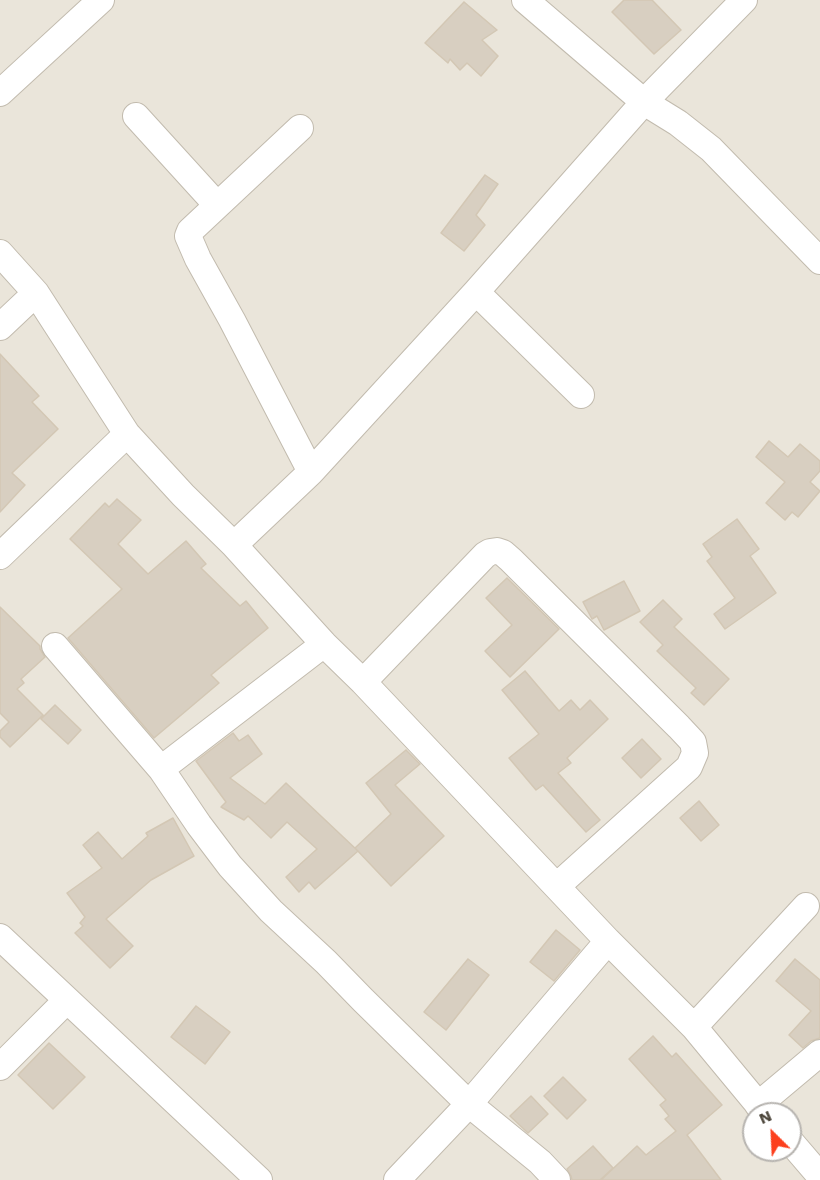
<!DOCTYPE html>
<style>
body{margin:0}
#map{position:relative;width:820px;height:1180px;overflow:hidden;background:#f6f3ec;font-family:"Work Sans",sans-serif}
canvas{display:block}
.north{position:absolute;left:742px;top:1102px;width:60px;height:60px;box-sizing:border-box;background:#fff;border:2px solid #b7b4b0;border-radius:50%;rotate:336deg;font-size:16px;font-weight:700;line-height:24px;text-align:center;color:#4b4439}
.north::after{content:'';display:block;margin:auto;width:21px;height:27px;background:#fc3f1d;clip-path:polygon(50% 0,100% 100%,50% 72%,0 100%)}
</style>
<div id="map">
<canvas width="820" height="1180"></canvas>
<div class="north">N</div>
</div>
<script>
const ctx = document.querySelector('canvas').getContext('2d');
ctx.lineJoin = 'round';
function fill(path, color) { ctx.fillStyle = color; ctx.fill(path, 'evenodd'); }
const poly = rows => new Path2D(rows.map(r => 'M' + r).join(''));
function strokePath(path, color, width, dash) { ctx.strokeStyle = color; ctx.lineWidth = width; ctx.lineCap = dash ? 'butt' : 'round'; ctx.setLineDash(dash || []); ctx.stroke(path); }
fill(poly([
 [0,0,820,0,820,1180,0,1180],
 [754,1114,790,1114,790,1150,754,1150]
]), '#eae5da');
const building = poly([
 [624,0,652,0,681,30,654,54,612,12,624,0],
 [464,2,497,30,482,40,498,56,481,76,467,63,460,70,450,59,448,63,425,43,464,2],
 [485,175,498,184,476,215,485,225,464,251,441,233,485,175],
 [0,354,39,396,32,402,58,429,12,473,25,485,0,512,0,354],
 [769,441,788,457,800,444,820,461,820,471,810,482,820,491,798,517,792,512,785,520,766,503,785,482,756,457,769,441],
 [117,499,141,520,118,544,148,574,186,541,206,564,201,568,240,606,246,601,268,628,211,675,219,683,154,738,68,638,122,589,70,539,105,503,109,507,117,499],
 [737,519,759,549,750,556,776,593,725,629,714,614,735,598,707,561,712,557,703,544,737,519],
 [507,578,559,629,510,677,485,651,512,625,486,598,507,578],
 [624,581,640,611,604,630,597,616,592,619,583,602,624,581],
 [663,600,682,619,674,627,729,679,704,705,691,693,696,688,657,651,663,645,640,622,663,600],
 [0,607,40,646,40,649,45,657,21,679,24,683,17,689,43,715,10,747,0,737,0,731,9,722,0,713,0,607],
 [525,671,559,711,571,700,580,710,590,700,608,719,567,758,571,763,558,773,600,820,586,832,543,785,536,790,509,758,539,734,502,690,525,671],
 [55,705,81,730,68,744,41,719,55,705],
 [233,733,239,741,248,735,262,754,230,778,265,804,286,783,358,851,315,889,309,882,299,892,286,877,317,849,287,822,271,838,248,816,244,820,221,807,226,802,196,761,233,733],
 [642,739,661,759,641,778,622,758,642,739],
 [406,750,420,764,395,785,444,836,391,886,355,848,391,814,366,783,406,750],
 [699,801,719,825,701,841,680,818,699,801],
 [173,818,194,856,151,880,106,919,133,946,110,968,75,933,83,926,80,923,85,917,67,893,102,868,83,845,98,832,122,859,148,836,146,833,173,818],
 [556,930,580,950,554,981,530,962,556,930],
 [468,959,489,975,446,1030,424,1012,468,959],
 [795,959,820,980,820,1038,811,1041,803,1048,789,1035,811,1011,776,981,795,959],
 [196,1006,230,1032,205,1064,171,1037,196,1006],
 [653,1036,672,1057,676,1053,722,1105,687,1135,721,1180,601,1180,637,1146,646,1155,676,1131,665,1119,669,1116,660,1105,666,1100,629,1059,653,1036],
 [49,1043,85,1077,53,1109,18,1075,49,1043],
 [563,1077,586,1100,567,1119,544,1096,563,1077],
 [531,1096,548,1114,528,1133,510,1116,531,1096],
 [593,1146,613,1168,600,1180,572,1180,571,1176,567,1169,593,1146]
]);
fill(building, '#d8cfc1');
strokePath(building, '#d3c7b4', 1.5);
const street = poly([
 [525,0,644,102,678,123,711,149,820,261],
 [0,93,101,0],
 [136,116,217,205],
 [300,128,190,231,188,236,198,259,232,320,311,472],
 [0,253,36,293,127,434,183,495,234,545,324,644,363,682,608,941,694,1027,766,1114],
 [476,292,581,395],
 [0,327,36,293],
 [234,545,311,472,476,292,644,102,744,0],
 [0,556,127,434],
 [55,646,161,769,199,825,230,866,271,911,326,962,363,1000,469,1104,540,1162,557,1180],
 [363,682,485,555,490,552,497,551,503,553,511,560,679,727,693,742,695,753,689,767,557,886],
 [161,769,324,644],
 [0,937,259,1180],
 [694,1027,806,906],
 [0,1067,67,1000],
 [758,1105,820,1053],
 [790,1141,820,1176],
 [397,1180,469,1104,608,941]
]);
strokePath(street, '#c2bbae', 28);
strokePath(street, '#fff', 26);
</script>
